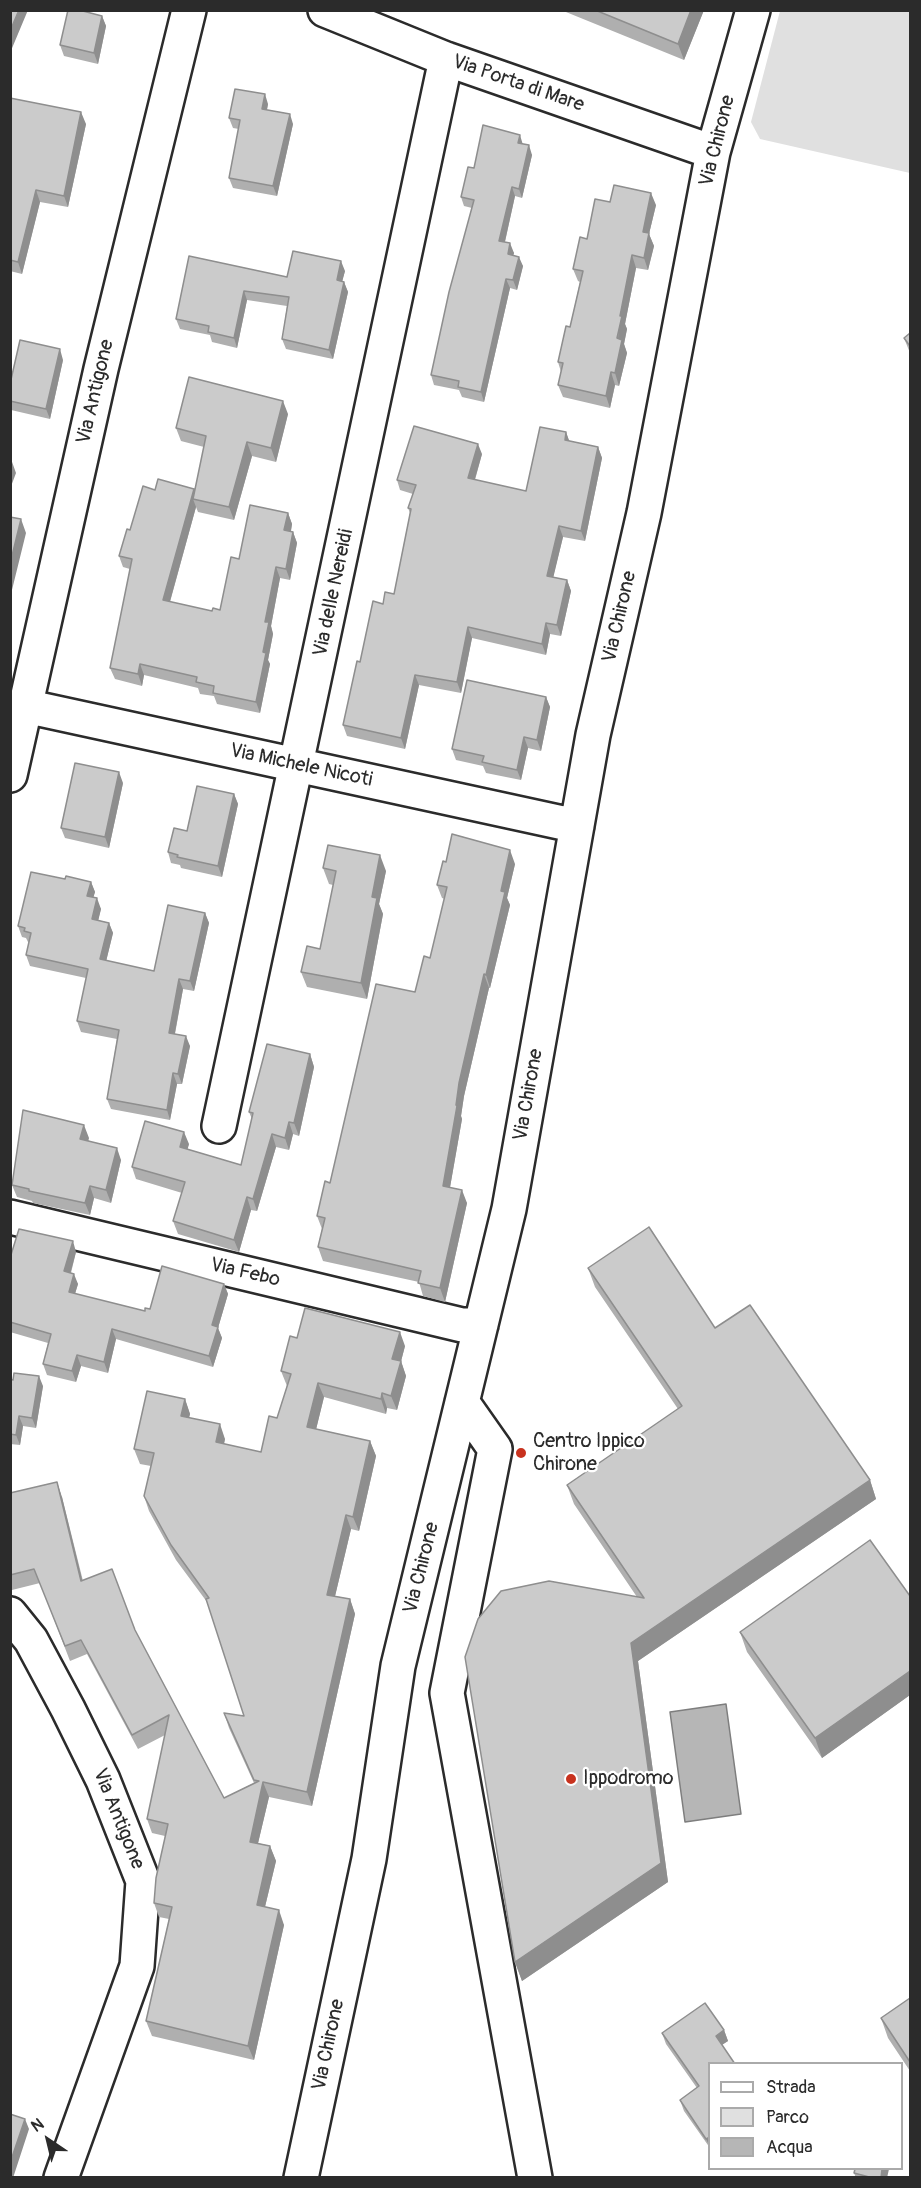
<!DOCTYPE html>
<style>
body{margin:0}
#map{position:relative;width:921px;height:2188px;overflow:hidden;background:#fff;font-family:Pangolin,sans-serif}
canvas{display:block}
.frame{position:absolute;inset:0;border:12px solid #2b2b2b;pointer-events:none}
.legend{position:absolute;left:708px;top:2062px;width:195px;height:108px;box-sizing:border-box;background:#fff;border:2px solid #aaa;margin:0;padding:8px 10px;list-style:none;font-size:18px;color:#2b2b2b}
.legend li{display:flex;align-items:center;gap:12px;height:30px}
.legend b{width:30px;border:2px solid #aaa}
.north{position:absolute;left:18px;top:2110px;width:60px;height:60px;-webkit-text-stroke:4px #fff;paint-order:stroke;rotate:325deg;font-size:16px;font-weight:700;line-height:24px;text-align:center;color:#2b2b2b}
.north::after{content:'';display:block;margin:auto;width:21px;height:27px;background:#2b2b2b;clip-path:polygon(50% 0,100% 100%,50% 72%,0 100%)}
</style>
<div id="map">
<canvas width="921" height="2188"></canvas>
<div class="frame"></div>
<ul class="legend">
<li><b style="height:8px;background:#fff"></b>Strada</li>
<li><b style="height:16px;background:#e0e0e0"></b>Parco</li>
<li><b style="height:16px;background:#b6b6b6"></b>Acqua</li>
</ul>
<div class="north">N</div>
</div>
<script>
const ctx = document.querySelector('canvas').getContext('2d');
ctx.lineJoin = 'round';
function fill(path, color) { ctx.fillStyle = color; ctx.fill(path, 'evenodd'); }
const poly = rows => new Path2D(rows.map(r => 'M' + r).join(''));
function strokePath(path, color, width, dash) { ctx.strokeStyle = color; ctx.lineWidth = width; ctx.lineCap = dash ? 'butt' : 'round'; ctx.setLineDash(dash || []); ctx.stroke(path); }
function write(font, color, halo, rows, align = 'center') {
  ctx.font = font + ' Pangolin,sans-serif'; ctx.lineWidth = 4.5; ctx.setLineDash([]); ctx.textBaseline = 'middle'; ctx.strokeStyle = halo; ctx.fillStyle = color; for (const [text, x, y, turn = 0] of rows) {
    ctx.save(); ctx.translate(x, y); ctx.rotate((+turn || 0) * Math.PI / 180); ctx.textAlign = isNaN(turn) ? turn : align; if (halo) ctx.strokeText(text, 0, 0); ctx.fillText(text, 0, 0); ctx.restore();
  }
}
fill(poly([
 [780,11,910,11,910,173,760,139,751,122]
]), '#e0e0e0');
const water = poly([
 [726,1704,741,1814,685,1822,670,1712,726,1704]
]);
fill(water, '#b6b6b6');
strokePath(water, '#7e7e7e', 1.5);
const minor = poly([
 [325,10,446,59,713,152],
 [25,706,577,826],
 [10,775,101,369,189,10],
 [219,1126,446,59],
 [10,1217,462,1325,481,1325],
 [462,1402,495,1449,447,1693,535,2178],
 [10,1614,31,1640,68,1709,103,1780,143,1881,137,1966,61,2178],
 [301,2178,369,1859,398,1666,509,1209,593,735,644,513,713,152,753,10]
]);
strokePath(minor, '#2b2b2b', 38);
strokePath(minor, '#fff', 33);
fill(poly([
 [561,10,704,10,684,60],
 [102,16,106,26,98,64,64,56,60,45],
 [10,98,86,124,68,207,40,202,22,274,10,271],
 [268,104,267,110,293,124,277,196,233,188,229,178,239,129,233,128,229,118],
 [523,144,532,155,522,198,515,196,505,242,514,253,513,255,523,266,517,290,510,288,484,402,462,397,459,390,434,385,431,375,472,208,464,206,461,197,474,168],
 [610,202,656,205,649,234,654,246,648,270,636,268,625,324,627,329,624,344,627,353,619,386,615,385,610,408,563,397,558,385,561,372,558,362,570,327,580,282,578,281,573,269,587,239],
 [189,256,287,277,345,271,342,281,344,282,348,292,333,359,286,349,282,339,287,306,247,300,237,348,212,342,210,335,180,329,176,319],
 [910,333,910,353,904,338],
 [63,360,50,419,11,410,10,384],
 [288,414,276,462,252,456,234,520,198,512,196,507,170,602,212,611,220,610,239,559,288,513,292,524,291,531,293,532,297,543,290,580,280,578,271,626,273,634,268,660,270,664,260,713,217,704,214,696,200,694,198,688,144,675,142,686,115,679,110,668,130,569,123,567,119,556,130,530,155,490,194,489,195,491,204,447,181,441,176,428],
 [566,432,569,441,598,447,602,458,585,541,563,537,553,577,567,580,571,591,561,636,550,634,546,655,472,638,461,693,419,685,405,749,347,736,343,725,360,662,383,604,394,594,410,513,408,508,413,494,400,490,397,480,482,454,475,480,526,491],
 [546,697,550,707,541,751,528,748,521,780,486,773,483,766,456,760,452,749],
 [123,783,109,848,65,838,61,828],
 [234,794,238,804,222,877,181,868,180,865,171,863,168,852,187,831],
 [446,862,515,864,507,898,510,905,490,988,489,988,464,1096,461,1116,462,1119,450,1187,467,1203,445,1302,423,1296,419,1282,323,1261,318,1247,322,1229,317,1216,330,1183,430,958,445,899,442,898,437,885],
 [323,868,386,871,379,904,383,914,367,999,307,987,301,972,320,949,333,885,329,884],
 [65,879,91,882,95,892,93,897,101,909,98,920,109,923,113,933,106,961,154,971,205,913,209,923,194,991,183,989,175,1034,190,1046,182,1084,177,1084,170,1120,111,1109,107,1099,117,1039,81,1032,77,1021,86,978,30,966,26,955,29,942,28,942,26,938,22,937,18,926],
 [310,1054,314,1067,299,1136,293,1134,289,1150,276,1147,257,1211,251,1210,239,1252,178,1234,173,1221,182,1193,136,1179,132,1167,189,1144,187,1149,241,1165,252,1119,249,1112],
 [89,1138,88,1140,121,1160,111,1203,94,1198,90,1215,33,1203,32,1201,17,1197,12,1185],
 [76,1252,71,1273,78,1284,75,1294,145,1311,224,1284,228,1294,218,1328,222,1338,213,1367,116,1339,108,1373,81,1366,76,1382,47,1375,43,1364,48,1343,10,1332,10,1258],
 [588,1268,715,1328,870,1480,876,1499,638,1661,668,1882,522,1981,515,1962,637,1597,574,1504,567,1485,678,1409,595,1287],
 [297,1338,405,1346,401,1361,406,1376,397,1410,387,1408,386,1414,324,1397,316,1429,370,1441,376,1456,359,1531,351,1529,335,1596,350,1599,355,1614,312,1806,269,1797,258,1843,270,1846,276,1861,265,1907,284,1925,254,2060,152,2036,146,2021,169,1919,159,1917,154,1903,165,1836,152,1833,147,1819,165,1735,138,1749,87,1654,70,1661,40,1583,12,1590,10,1585,10,1493,62,1497,83,1581,135,1630,224,1798,254,1783,229,1728,224,1713,244,1716,207,1602,176,1560,149,1511,144,1496,151,1466,140,1464,134,1449,185,1399,190,1414,189,1417,225,1439,224,1444,261,1452,277,1418,287,1386,281,1371],
 [10,1379,43,1386,36,1428,23,1426,20,1445,10,1444],
 [910,1596,910,1695,822,1758,747,1652,740,1632],
 [910,1998,910,2071,888,2038,881,2018],
 [724,2030,728,2041,722,2045,710,2064,710,2148,684,2111,680,2100,697,2088,666,2044,662,2033],
 [854,2173,887,2178,856,2178]
]), '#afafaf');
fill(poly([
 [19,10,28,10,10,53,10,31],
 [691,10,704,10,684,60,678,44],
 [102,16,106,26,98,64,94,53],
 [265,94,268,104,265,119,262,109],
 [81,112,86,124,68,207,64,196],
 [290,114,293,124,277,196,273,186],
 [520,135,523,145,518,143],
 [529,145,532,155,522,198,519,189],
 [512,187,515,196,503,250,499,241],
 [36,190,40,202,22,274,18,262],
 [651,193,656,205,649,234,654,246,648,270,644,258,643,232],
 [510,243,514,253,511,264,508,254],
 [632,255,636,268,625,324,627,329,624,344,627,353,619,386,615,373,620,316],
 [519,257,523,266,517,290,513,280],
 [341,261,345,271,340,290,337,280],
 [506,279,510,288,484,402,481,392],
 [344,282,348,292,333,359,329,350],
 [244,291,247,300,237,348,234,338],
 [60,349,63,360,50,419,46,409],
 [611,372,615,385,610,408,606,396],
 [283,401,288,414,276,462,271,448],
 [566,432,570,443,565,440],
 [247,442,252,456,234,520,229,507],
 [478,444,482,454,472,489,468,478],
 [598,447,602,458,585,541,581,531],
 [11,459,16,473,10,489,10,461],
 [194,489,198,500,193,499,196,507,167,612,163,600],
 [288,513,292,524,289,542,284,530],
 [21,519,26,533,10,598,10,564],
 [559,526,563,537,551,587,547,576],
 [293,532,297,543,290,580,286,569],
 [276,567,280,578,271,626,273,634,268,660,270,664,260,713,256,702,263,652,265,622],
 [567,580,571,591,561,636,557,625],
 [546,623,550,634,546,655,542,644],
 [468,627,472,638,461,693,457,682],
 [140,664,144,675,142,686,138,674],
 [415,675,419,685,405,749,401,738],
 [546,697,550,707,541,751,537,740],
 [524,737,528,748,521,780,517,770],
 [119,772,123,783,109,848,105,837],
 [234,794,238,804,222,877,218,866],
 [510,850,515,864,507,898,510,905,490,988,486,975,501,891],
 [380,855,386,871,379,904,383,914,367,999,361,983,372,897],
 [91,882,95,892,91,906,87,896],
 [97,898,101,909,96,930,92,919],
 [205,913,209,923,194,991,190,981],
 [109,923,113,933,104,970,100,959],
 [484,974,489,988,464,1096,461,1116,462,1119,448,1199,443,1186,456,1105,459,1083],
 [179,979,183,989,173,1043,169,1033],
 [186,1036,190,1046,182,1084,178,1074],
 [310,1054,314,1067,299,1136,294,1123],
 [173,1073,177,1084,170,1120,167,1110],
 [289,1122,293,1134,289,1150,285,1138],
 [84,1125,89,1138,85,1151,80,1139],
 [184,1132,189,1144,185,1159,180,1147],
 [272,1134,276,1147,257,1211,253,1199],
 [117,1148,121,1160,111,1203,106,1190],
 [90,1186,94,1198,90,1215,85,1203],
 [462,1190,467,1203,445,1302,440,1288],
 [247,1197,251,1210,239,1252,234,1240],
 [73,1241,76,1252,68,1282,64,1271],
 [74,1274,78,1284,72,1303,69,1292],
 [224,1284,228,1294,218,1328,222,1338,213,1367,209,1356,212,1325],
 [112,1329,116,1339,108,1373,104,1362],
 [400,1332,405,1346,398,1373,392,1359],
 [77,1355,81,1366,76,1382,72,1371],
 [401,1361,406,1376,397,1410,391,1396],
 [39,1376,43,1386,36,1428,32,1418],
 [318,1383,324,1397,313,1442,307,1427],
 [382,1393,387,1408,386,1414,381,1399],
 [185,1399,190,1414,186,1430,181,1416],
 [19,1416,23,1426,20,1445,16,1435],
 [220,1424,225,1439,221,1456,216,1442],
 [370,1441,376,1456,359,1531,353,1517],
 [870,1480,876,1499,638,1661,668,1882,522,1981,515,1962,631,1643],
 [57,1482,62,1497,86,1596,81,1581],
 [346,1515,351,1529,332,1609,327,1595],
 [350,1599,355,1614,312,1806,307,1792],
 [910,1671,910,1695,822,1758,815,1738],
 [263,1782,269,1797,255,1856,250,1842],
 [270,1846,276,1861,262,1919,257,1905],
 [279,1910,284,1925,254,2060,248,2046],
 [724,2030,728,2041,720,2046,716,2036],
 [25,2119,29,2129,13,2178,10,2171,10,2163],
 [710,2137,710,2147,706,2139],
 [882,2169,889,2169,887,2178,881,2178]
]), '#8e8e8e');
const building = poly([
 [10,10,19,10,10,31,10,10],
 [68,10,79,10,102,16,94,53,60,45,68,10],
 [595,10,691,10,678,44,595,10],
 [235,89,265,94,262,109,290,114,273,186,229,178,240,120,229,118,235,89],
 [10,98,81,112,64,196,36,190,18,262,10,260,10,98],
 [483,125,520,135,518,143,529,145,519,189,512,187,499,241,510,243,508,254,519,257,513,280,506,279,481,392,458,387,459,381,431,375,449,292,474,200,461,197,468,167,474,168,483,125],
 [614,185,651,193,643,232,649,233,644,258,632,255,620,316,622,316,617,338,622,340,615,373,611,372,606,396,558,385,563,363,558,362,566,326,570,327,583,271,573,269,580,237,587,239,595,199,610,202,614,185],
 [293,251,341,261,337,280,344,282,329,350,282,339,289,297,244,291,234,338,208,332,209,326,176,319,189,256,287,277,293,251],
 [910,333,910,346,904,338,910,333],
 [20,340,60,349,46,409,10,401,10,384,20,340],
 [189,377,283,401,271,448,247,442,229,507,193,499,206,436,176,428,189,377],
 [414,426,478,444,468,478,526,491,540,427,566,432,565,440,598,447,581,531,559,526,547,576,567,580,557,625,546,623,542,644,468,627,457,682,415,675,401,738,343,725,357,661,360,662,373,601,383,604,385,592,394,594,411,509,408,508,416,485,397,480,414,426],
 [158,479,194,489,163,600,212,611,213,608,220,610,231,557,239,559,250,505,288,513,284,530,293,532,286,569,276,567,265,622,269,622,263,652,266,653,256,702,213,693,214,686,196,682,197,677,140,664,138,674,110,668,132,559,119,556,127,529,130,530,143,486,155,490,158,479],
 [10,517,21,519,10,564,10,517],
 [467,680,546,697,537,740,524,737,517,770,482,762,484,756,452,749,467,680],
 [75,763,119,772,105,837,61,828,75,763],
 [197,786,234,794,218,866,177,857,178,855,168,852,174,828,187,831,197,786],
 [452,834,510,850,501,891,505,892,486,975,484,974,459,1083,456,1105,457,1106,443,1186,462,1190,440,1288,418,1283,421,1271,318,1247,325,1218,317,1216,325,1181,330,1183,376,984,415,992,424,956,430,958,447,887,437,885,443,861,446,862,452,834],
 [328,845,380,855,372,897,377,898,361,983,301,972,307,946,320,949,336,871,323,868,328,845],
 [31,872,65,879,66,876,91,882,87,896,97,898,92,919,109,923,100,959,154,971,168,905,205,913,190,981,179,979,169,1033,186,1036,178,1074,173,1073,167,1110,107,1099,119,1030,77,1021,88,969,26,955,31,933,24,931,25,928,18,926,31,872],
 [267,1044,310,1054,294,1123,289,1122,285,1138,272,1134,253,1199,247,1197,234,1240,173,1221,185,1182,132,1167,145,1121,184,1132,180,1147,241,1165,253,1113,249,1112,267,1044],
 [23,1110,84,1125,80,1139,117,1148,106,1190,90,1186,85,1203,29,1191,29,1189,12,1185,23,1110],
 [649,1227,715,1328,750,1305,870,1480,631,1643,661,1863,515,1962,465,1657,478,1619,501,1591,549,1581,644,1598,567,1485,682,1406,588,1268,649,1227],
 [19,1229,73,1241,64,1271,74,1274,69,1292,145,1311,145,1308,150,1309,162,1266,224,1284,212,1325,218,1327,209,1356,112,1329,104,1362,77,1355,72,1371,43,1364,51,1334,10,1322,10,1258,19,1229],
 [305,1308,400,1332,392,1359,401,1361,391,1396,382,1393,381,1399,318,1383,307,1427,370,1441,353,1517,346,1515,327,1595,350,1599,307,1792,263,1782,250,1842,270,1846,257,1905,279,1910,248,2046,146,2021,172,1907,154,1903,156,1878,168,1824,147,1819,169,1715,132,1735,81,1640,65,1646,34,1569,10,1575,10,1493,57,1482,81,1581,112,1569,135,1630,224,1798,259,1781,254,1780,224,1713,244,1716,206,1599,209,1598,171,1545,144,1496,154,1453,134,1449,147,1391,185,1399,181,1416,220,1424,216,1442,261,1452,269,1416,277,1418,291,1374,281,1371,290,1336,297,1338,305,1308],
 [14,1373,39,1376,32,1418,19,1416,16,1435,10,1434,10,1379,13,1380,14,1373],
 [870,1540,910,1596,910,1671,815,1738,740,1632,870,1540],
 [910,1998,910,2062,881,2018,910,1998],
 [705,2003,724,2030,716,2036,735,2064,710,2064,710,2137,706,2139,680,2100,699,2086,662,2033,705,2003],
 [10,2114,25,2119,10,2163,10,2114],
 [855,2169,882,2169,881,2178,873,2178,854,2173,855,2169]
]);
fill(building, '#cbcbcb');
strokePath(building, '#8e8e8e', 1.5);
for (const [x, y, r, color] of [
 [521,1453,6,"#c8321e"],
 [571,1779,6,"#c8321e"]
]) { const dot = new Path2D(); dot.arc(x, y, r, 0, 2 * Math.PI); ctx.fillStyle = color; ctx.fill(dot); strokePath(dot, '#fff', 2); }
write('20px', '#2b2b2b', '#fff', [
 ["Via Porta di Mare",518,84,19],
 ["Via Chirone",718,141,-76],
 ["Via Antigone",96,392,-77],
 ["Via delle Nereidi",334,593,-78],
 ["Via Chirone",620,617,-77],
 ["Via Michele Nicoti",301,766,12],
 ["Via Chirone",529,1095,-80],
 ["Via Febo",245,1273,13],
 ["Via Chirone",422,1568,-76],
 ["Via Antigone",118,1819,68],
 ["Via Chirone",329,2045,-78]
]);
write('20px', '#2b2b2b', '#fff', [
 ["Centro Ippico",533,1442],
 ["Chirone",533,1465],
 ["Ippodromo",583,1779]
], 'left');
</script>
